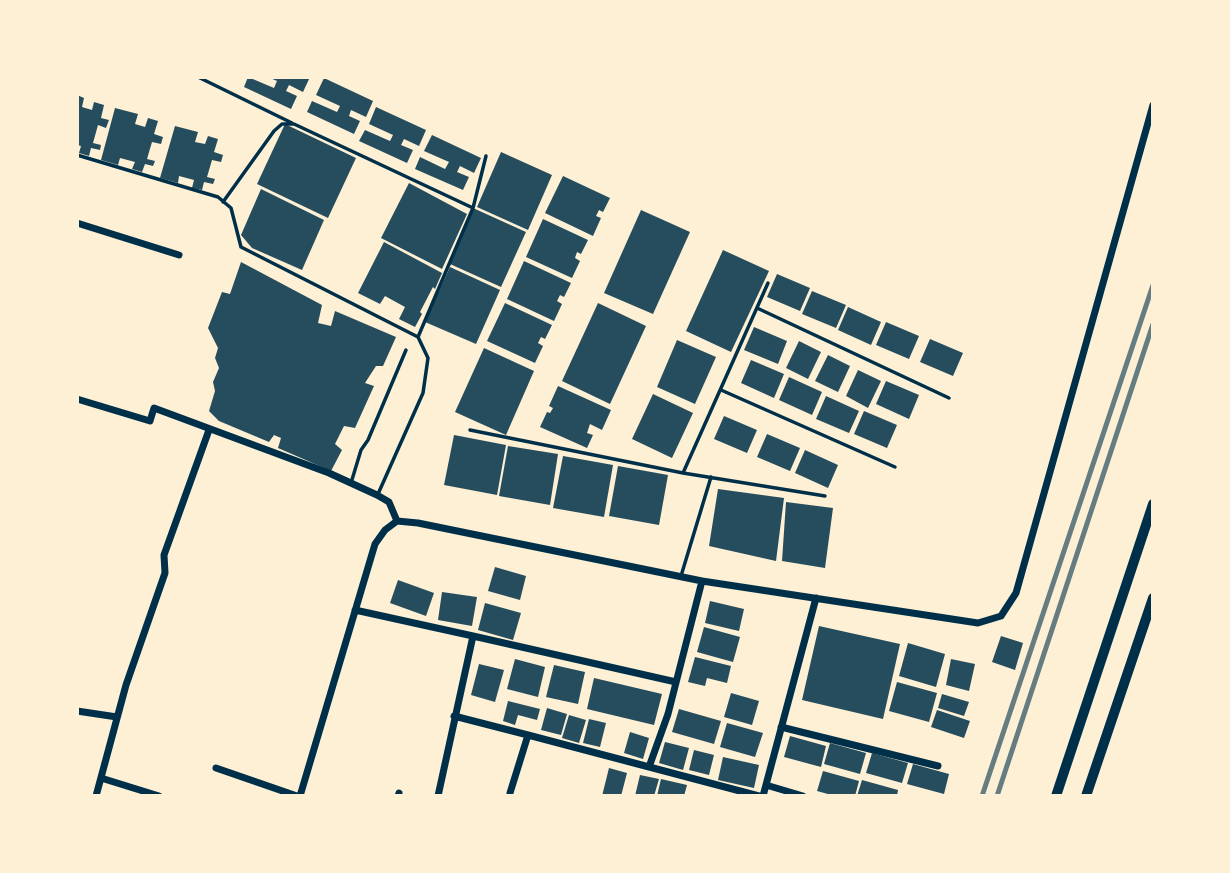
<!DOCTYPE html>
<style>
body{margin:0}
#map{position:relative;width:1230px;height:873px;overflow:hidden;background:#fdf0d5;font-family:"IBM Plex Sans",sans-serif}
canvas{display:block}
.frame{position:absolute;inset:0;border:79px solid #fdf0d5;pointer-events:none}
</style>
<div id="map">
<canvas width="1230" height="873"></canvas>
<div class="frame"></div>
</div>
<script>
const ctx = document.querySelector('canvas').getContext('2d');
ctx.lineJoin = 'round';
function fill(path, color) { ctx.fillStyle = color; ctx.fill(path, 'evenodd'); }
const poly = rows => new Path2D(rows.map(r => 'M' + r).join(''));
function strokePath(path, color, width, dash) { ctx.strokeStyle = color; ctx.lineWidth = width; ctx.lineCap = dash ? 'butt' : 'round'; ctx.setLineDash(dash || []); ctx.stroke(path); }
fill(poly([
 [248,77,274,88,277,81,268,77,310,77,303,92,289,85,286,91,297,96,291,109,244,87],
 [324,78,373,101,366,117,351,110,349,116,360,121,354,134,307,112,312,101,337,112,340,106,316,95],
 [77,95,84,98,82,107,92,110,94,102,104,105,101,118,109,120,106,128,98,125,93,143,101,145,100,150,91,148,89,156,79,153,81,146,77,145],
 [376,107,426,130,419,146,404,139,401,145,413,150,407,163,359,141,365,130,390,141,393,135,369,124],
 [115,108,138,114,135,124,145,127,148,118,158,121,154,134,163,137,161,144,152,142,147,159,155,161,153,166,145,164,142,172,132,169,135,162,120,158,118,165,101,160],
 [285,124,356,158,328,218,257,184],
 [175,126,198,132,195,142,205,144,208,136,218,139,214,152,223,155,221,162,212,160,207,177,215,179,213,184,204,182,202,190,192,188,194,180,179,176,178,183,160,178],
 [432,135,481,158,474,173,460,166,457,172,469,177,463,190,415,169,420,157,445,169,449,162,424,151],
 [501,152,552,175,528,230,477,207],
 [563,176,610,198,603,212,599,210,596,216,601,218,593,236,545,213],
 [409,183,467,214,442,269,381,238],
 [261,189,324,220,302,270,252,248,241,235],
 [473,208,526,232,501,287,450,264],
 [641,210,690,232,653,314,604,293],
 [543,219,588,240,581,254,577,252,575,258,580,261,572,278,526,257],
 [384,242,442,273,435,289,433,287,420,312,422,314,415,327,399,319,405,307,385,296,380,304,358,293],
 [723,250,769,271,731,352,686,331],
 [524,261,571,283,564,297,560,295,557,301,562,304,554,321,507,299],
 [241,262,322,305,318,323,331,326,335,311,396,337,383,366,376,366,365,383,374,386,355,428,344,426,335,444,342,450,331,471,278,448,281,438,274,435,269,442,219,421,209,411,215,391,213,382,219,368,215,358,218,348,208,328,222,292,230,294],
 [450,267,500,290,476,344,425,322],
 [777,274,810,288,800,311,767,297],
 [812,291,846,305,836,328,802,314],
 [505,303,552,325,545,339,541,337,538,343,543,346,535,363,487,341],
 [598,303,646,326,610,404,562,381],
 [848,307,881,322,871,345,838,330],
 [886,322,919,336,909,359,876,345],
 [754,327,787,341,778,364,744,350],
 [930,339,963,353,953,376,920,362],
 [677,340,716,357,695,404,657,387],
 [799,341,821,352,808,379,786,368],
 [484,348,534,371,506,435,455,412],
 [828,355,850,366,838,392,815,381],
 [751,360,784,374,774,398,741,383],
 [858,370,881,381,868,408,846,396],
 [789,377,822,392,812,415,779,400],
 [886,381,919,395,909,419,876,404],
 [558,386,611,410,602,430,590,424,587,433,593,435,587,448,540,427,547,412,550,413,553,408,549,406],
 [653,394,693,413,672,458,632,439],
 [826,396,859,411,849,433,816,419],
 [864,411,897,425,887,448,854,434],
 [724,416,757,430,747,453,714,439],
 [767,434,800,448,790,471,757,457],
 [454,435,506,445,497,495,444,485],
 [508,446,558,454,550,505,499,496],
 [805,450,838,465,828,488,795,473],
 [563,456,613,465,604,517,553,508],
 [618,466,668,475,659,525,609,516],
 [718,489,784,498,776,561,709,546],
 [786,502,833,508,825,568,782,561],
 [495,567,526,576,520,600,488,591],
 [398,580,434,593,426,616,390,603],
 [442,592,477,597,472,626,438,620],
 [710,601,744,609,739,631,705,623],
 [485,603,521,613,513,640,478,630],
 [819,626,900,644,883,719,802,700],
 [704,627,740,637,733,662,697,652],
 [1001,636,1023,643,1015,670,992,662],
 [908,643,945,654,936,687,899,676],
 [695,657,731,666,727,683,707,678,705,686,688,682],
 [515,659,545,667,538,697,507,689],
 [951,659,975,664,969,691,946,685],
 [479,664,504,670,495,702,471,695],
 [554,665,585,672,578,704,546,697],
 [594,678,662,694,654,725,587,709],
 [897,682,937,693,929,722,889,711],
 [731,693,759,701,752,725,724,717],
 [942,694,969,702,964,716,938,708],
 [508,701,540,709,537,720,518,715,515,725,503,721],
 [547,708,567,714,561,735,541,730],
 [679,709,721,721,714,744,672,732],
 [937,710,970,721,964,738,931,727],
 [569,715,586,720,579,743,562,738],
 [589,719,606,723,600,747,583,743],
 [727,723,763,733,755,757,720,747],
 [630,732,649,738,643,759,624,753],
 [790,736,826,746,821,767,784,757],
 [665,742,689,748,683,770,659,763],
 [830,743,866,753,860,774,824,764],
 [694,750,714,755,709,775,689,770],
 [872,753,908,763,902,783,866,773],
 [723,757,759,765,754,788,718,780],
 [913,764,949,774,944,794,907,784],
 [609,768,627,773,621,796,602,796],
 [823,771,859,781,855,796,835,796,817,791],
 [640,775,659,779,654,796,635,796],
 [661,779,687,785,684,796,657,796],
 [862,780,898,790,897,796,857,796]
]), '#264d5e');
strokePath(poly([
 [198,77,292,123],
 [77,155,218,197,231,208,241,247,418,337,428,358,423,393,378,494],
 [223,202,274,131,282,124,294,124,473,208],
 [757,308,949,398],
 [418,337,473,208,486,156],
 [721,390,895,467],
 [470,430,683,473,825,496],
 [683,473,768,283],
 [351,483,361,450,368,440,406,350],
 [681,576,711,477]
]), '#003049', 3.5);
strokePath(poly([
 [77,223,179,255],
 [77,399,150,421,154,408,329,473,377,495,389,502,397,521],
 [355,610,473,636],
 [77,711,117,717],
 [454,716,528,735],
 [781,727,938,766],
 [649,767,668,714,702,581],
 [216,768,297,796],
 [101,778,159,796],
 [766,785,803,796],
 [510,793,528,735,759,796],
 [96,796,126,685,165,573,164,555,209,430],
 [300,796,375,544,385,530,397,521,418,523,702,581,978,623,1001,616,1016,593,1153,105],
 [398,796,399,793],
 [438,796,473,636,676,682],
 [763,796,816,598]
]), '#003049', 7);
strokePath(poly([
 [1056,796,1153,504],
 [1086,796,1153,598]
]), '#003049', 10);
strokePath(poly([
 [982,796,1153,285],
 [997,796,1153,324]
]), '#657d81', 5);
</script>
